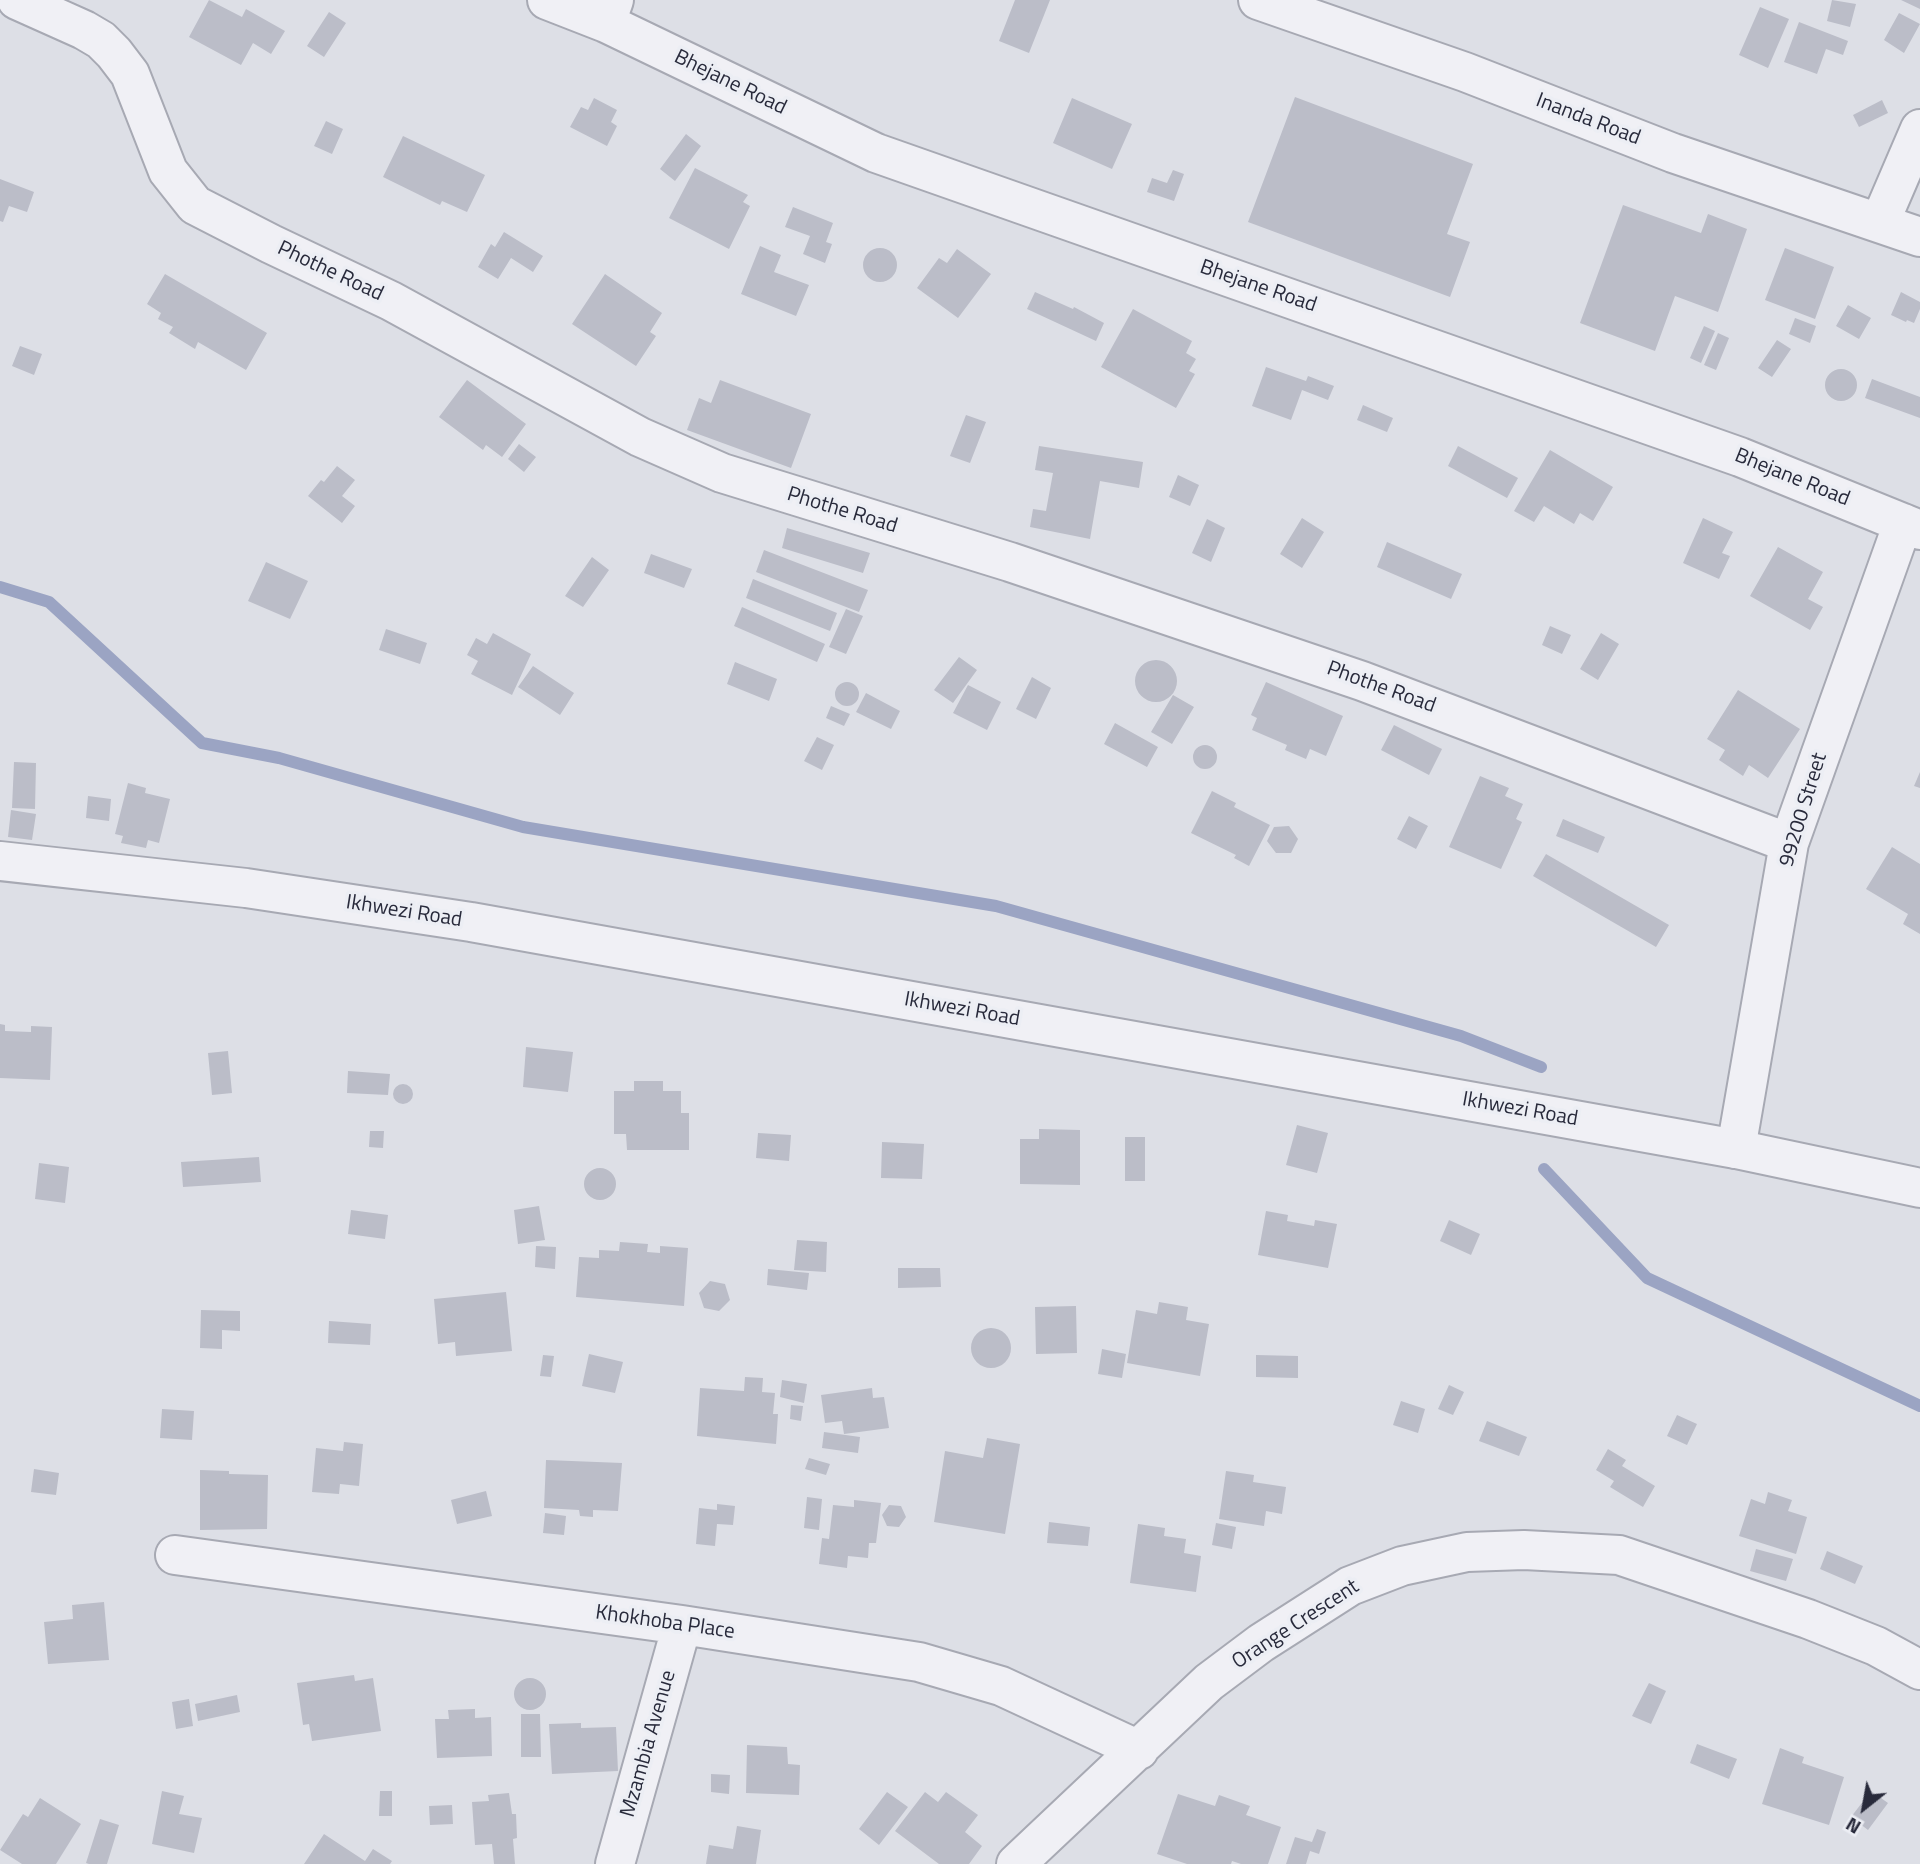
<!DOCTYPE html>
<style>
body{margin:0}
#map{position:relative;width:1920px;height:1864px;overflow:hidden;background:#dddfe6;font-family:"Titillium Web",sans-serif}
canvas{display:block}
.north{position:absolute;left:1829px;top:1773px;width:70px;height:70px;-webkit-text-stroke:5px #eceef4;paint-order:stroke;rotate:211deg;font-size:19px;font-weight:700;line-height:28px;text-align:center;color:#282a3b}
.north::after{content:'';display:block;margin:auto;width:24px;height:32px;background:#282a3b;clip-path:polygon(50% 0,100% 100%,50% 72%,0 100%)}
</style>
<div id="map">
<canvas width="1920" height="1864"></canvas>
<div class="north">N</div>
</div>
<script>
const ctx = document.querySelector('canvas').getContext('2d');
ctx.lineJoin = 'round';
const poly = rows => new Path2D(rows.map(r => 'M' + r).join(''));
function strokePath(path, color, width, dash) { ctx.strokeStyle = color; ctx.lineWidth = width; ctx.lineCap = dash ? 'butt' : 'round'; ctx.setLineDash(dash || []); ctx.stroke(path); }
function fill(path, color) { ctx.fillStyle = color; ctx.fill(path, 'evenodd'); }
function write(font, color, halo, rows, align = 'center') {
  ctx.font = font + ' "Titillium Web",sans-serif'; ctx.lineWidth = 7; ctx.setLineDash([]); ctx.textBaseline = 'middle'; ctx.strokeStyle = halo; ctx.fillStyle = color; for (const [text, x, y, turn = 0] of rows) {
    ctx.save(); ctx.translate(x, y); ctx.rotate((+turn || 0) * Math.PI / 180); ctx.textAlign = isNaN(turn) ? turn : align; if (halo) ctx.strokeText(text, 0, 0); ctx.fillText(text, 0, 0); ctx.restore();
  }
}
strokePath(poly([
 [0,587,49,602,202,743,279,758,523,827,996,906,1461,1036,1541,1067],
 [1544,1169,1647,1278,1920,1406]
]), '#9ba4c3', 12);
fill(poly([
 [209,0,242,17,246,9,285,31,271,54,253,43,241,65,189,37],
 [1015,0,1050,0,1029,53,999,41],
 [1832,0,1856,4,1850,27,1827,21],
 [1901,0,1920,0,1920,9],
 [1760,7,1789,19,1768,68,1739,55],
 [329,12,346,23,324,57,307,46],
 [1899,13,1920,24,1904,53,1884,40],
 [1799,22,1848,41,1843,55,1826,49,1817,74,1784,62],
 [1295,97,1473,164,1447,234,1470,242,1450,297,1248,222],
 [594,98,617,110,611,122,617,126,607,146,570,127,581,107,588,110],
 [1072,98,1132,124,1112,169,1053,143],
 [1882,100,1888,113,1859,127,1853,115],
 [326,121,343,129,332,154,314,146],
 [686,134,701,146,675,181,660,169],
 [403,136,485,175,467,212,442,201,440,205,383,177],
 [695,168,748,195,743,202,750,206,729,249,669,218],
 [1173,170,1184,174,1174,201,1147,192,1152,178,1167,183],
 [0,179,34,192,27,212,9,206,3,222,0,221],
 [1623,205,1701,233,1708,214,1747,229,1718,312,1675,296,1655,351,1580,323],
 [793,207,833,223,826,242,832,244,825,263,803,254,810,236,785,227],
 [504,232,543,256,533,272,511,258,498,279,478,267,491,244,495,247],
 [760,246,781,255,774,272,809,285,796,316,741,294],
 '863 265a17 17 0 1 1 34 0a17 17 0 1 1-34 0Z',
 [1785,248,1834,267,1815,319,1765,300],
 [957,249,991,274,958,318,917,288,939,258,947,263],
 [165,274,267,333,246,370,198,342,195,349,169,333,173,327,158,319,161,313,147,304],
 [605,274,662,313,650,332,656,336,636,366,572,324],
 [1035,292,1073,309,1074,307,1104,323,1096,341,1027,309],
 [1901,292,1920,302,1920,309,1914,323,1907,320,1906,322,1891,315],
 [1848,305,1871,318,1859,339,1836,326],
 [1133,309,1192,341,1186,353,1196,359,1189,371,1195,374,1176,408,1101,367],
 [1795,318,1816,326,1810,343,1789,334],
 [1704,326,1715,331,1701,363,1690,358],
 [1718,333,1729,338,1716,370,1704,365],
 [1777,340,1791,349,1772,377,1758,368],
 [20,346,42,354,34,375,12,366],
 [1266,367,1306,381,1308,376,1334,386,1328,400,1302,390,1291,420,1252,406],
 '1825 385a16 16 0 1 1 32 0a16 16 0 1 1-32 0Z',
 [1872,379,1920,397,1920,418,1865,398],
 [467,380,526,424,502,457,486,445,483,450,439,417],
 [720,380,811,414,791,468,687,430,699,398,711,403],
 [1363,405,1393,418,1387,432,1357,420],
 [966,415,986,422,970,463,950,456],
 [519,444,536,457,524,472,508,459],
 [1039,446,1143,462,1139,488,1100,481,1090,539,1030,527,1033,509,1046,511,1053,473,1035,470],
 [1458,446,1518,478,1507,498,1448,466],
 [1550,450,1613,487,1593,521,1580,513,1574,524,1544,506,1534,522,1514,511],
 [337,466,355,480,342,496,355,506,342,523,308,496,321,480,324,482],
 [1178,475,1199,485,1190,506,1169,497],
 [1302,518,1324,532,1302,568,1280,554],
 [1703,518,1733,532,1722,553,1730,556,1719,579,1683,563],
 [1207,519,1225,528,1211,562,1192,553],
 [787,528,870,553,863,573,782,548],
 [1387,542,1462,574,1451,599,1377,567],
 [1778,547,1823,572,1808,599,1823,607,1810,630,1750,596],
 [764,550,868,590,859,612,756,572],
 [651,554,692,569,684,588,644,573],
 [592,557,609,570,583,607,565,596],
 [266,562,308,581,290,619,248,601],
 [753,579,837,613,830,631,746,598],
 [742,607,825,644,817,662,734,626],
 [846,609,863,616,846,654,829,647],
 [1550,626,1571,635,1562,654,1542,645],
 [386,629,427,643,420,664,379,650],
 [493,633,531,654,512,695,471,674,478,661,467,655,476,638,487,644],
 [1601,633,1619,644,1598,680,1580,669],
 [959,657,977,670,953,703,934,690],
 '1135 681a21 21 0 1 1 42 0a21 21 0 1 1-42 0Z',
 [735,662,777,679,769,701,727,684],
 [533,666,574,693,560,715,518,687],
 [1032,677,1051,688,1036,719,1016,709],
 '835 694a12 12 0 1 1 24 0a12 12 0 1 1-24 0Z',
 [1266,682,1343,716,1326,756,1310,749,1306,759,1285,750,1287,745,1252,730,1257,718,1251,715],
 [968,685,1001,702,987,730,953,713],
 [1738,690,1800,729,1768,778,1749,765,1743,776,1719,760,1725,750,1707,739],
 [866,693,900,711,891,729,856,712],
 [1173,695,1194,707,1172,744,1151,732],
 [831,706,850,714,844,726,826,718],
 [1115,723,1158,747,1147,767,1104,744],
 [1394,725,1442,749,1429,775,1381,750],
 [817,737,834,745,822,770,804,761],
 '1193 757a12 12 0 1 1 24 0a12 12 0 1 1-24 0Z',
 [14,762,36,763,35,809,12,808],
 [1920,772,1920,788,1914,786],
 [1480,776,1509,788,1505,796,1523,804,1516,819,1522,822,1501,869,1449,847],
 [128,783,146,788,145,793,170,799,159,843,148,840,146,848,121,843,123,836,115,834],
 [1212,791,1236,803,1234,807,1270,825,1249,866,1234,858,1236,855,1191,833],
 [88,796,111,799,109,821,86,818],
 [11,810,36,814,32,840,8,837],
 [1409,816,1428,826,1416,849,1397,839],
 [1563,819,1605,837,1598,853,1556,836],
 [1289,826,1298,839,1291,853,1276,853,1267,841,1274,827],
 [1892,847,1920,864,1920,934,1903,924,1908,914,1866,889],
 [1546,854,1669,925,1656,947,1533,876],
 [0,1024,5,1025,5,1031,31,1032,31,1026,52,1027,50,1080,0,1078],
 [526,1047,573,1052,568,1092,523,1087],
 [228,1051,232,1093,212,1095,208,1053],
 [348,1071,390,1074,388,1095,347,1093],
 [634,1081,663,1081,663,1091,681,1091,681,1113,689,1113,689,1150,627,1150,626,1134,614,1134,614,1091,634,1091],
 '393 1094a10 10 0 1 1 20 0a10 10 0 1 1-20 0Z',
 [1297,1125,1328,1133,1317,1173,1286,1165],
 [1039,1129,1080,1130,1080,1185,1020,1184,1020,1139,1039,1139],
 [370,1131,384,1131,383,1148,369,1147],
 [758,1133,791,1135,789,1161,756,1158],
 [1125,1137,1145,1137,1145,1181,1125,1181],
 [882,1142,924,1144,922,1179,881,1178],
 [259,1157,261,1182,183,1187,181,1162],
 [39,1163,69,1167,65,1203,35,1199],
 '584 1184a16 16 0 1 1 32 0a16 16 0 1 1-32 0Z',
 [539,1206,545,1240,518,1244,514,1210],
 [351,1210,388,1215,385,1239,348,1234],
 [1266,1211,1288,1215,1287,1221,1314,1226,1315,1220,1337,1224,1328,1268,1258,1255],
 [1449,1220,1480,1234,1471,1255,1440,1241],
 [797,1240,827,1242,826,1272,794,1270],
 [620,1242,648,1244,647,1252,660,1253,660,1246,688,1248,684,1306,576,1297,579,1257,599,1258,599,1250,619,1251],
 [536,1246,556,1247,555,1269,535,1267],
 [898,1268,940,1268,941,1287,898,1288],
 [768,1269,809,1273,807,1290,767,1285],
 [710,1281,725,1284,730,1300,719,1311,704,1308,699,1293],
 [506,1292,512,1351,456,1356,455,1342,438,1344,434,1299],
 [1159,1302,1188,1307,1186,1320,1209,1324,1200,1376,1127,1363,1136,1310,1157,1314],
 [1076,1306,1077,1353,1036,1354,1035,1307],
 [201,1310,240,1311,240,1331,222,1330,222,1349,200,1348],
 [329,1321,371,1324,370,1345,328,1343],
 '971 1348a20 20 0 1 1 40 0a20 20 0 1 1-40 0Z',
 [1102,1349,1126,1354,1122,1378,1098,1374],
 [589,1354,623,1362,615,1393,582,1386],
 [543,1355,554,1356,551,1377,540,1376],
 [1256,1355,1298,1356,1298,1378,1256,1377],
 [745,1377,763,1378,762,1392,775,1393,773,1414,778,1414,776,1444,697,1436,700,1388,744,1391],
 [782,1380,807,1384,804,1403,780,1397],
 [1449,1385,1464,1392,1453,1415,1438,1409],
 [872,1388,873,1398,884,1397,889,1428,844,1434,842,1421,825,1423,821,1395],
 [1401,1401,1425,1409,1418,1433,1393,1425],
 [791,1405,803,1406,801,1421,790,1419],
 [162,1409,194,1411,192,1440,160,1438],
 [1677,1415,1697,1424,1687,1445,1667,1436],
 [1487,1421,1527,1437,1519,1456,1479,1441],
 [824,1432,860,1437,858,1453,822,1448],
 [987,1438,1020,1444,1005,1534,934,1522,945,1451,983,1458],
 [344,1442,363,1444,359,1486,340,1484,339,1494,312,1492,316,1448,343,1451],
 [1608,1449,1626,1460,1622,1466,1655,1486,1643,1507,1610,1487,1614,1481,1596,1470],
 [809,1458,830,1464,826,1475,805,1469],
 [546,1460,622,1463,618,1511,593,1510,593,1517,580,1516,579,1510,544,1508],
 [34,1469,59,1473,56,1495,31,1492],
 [200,1470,229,1471,229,1474,268,1475,267,1529,200,1530],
 [1226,1471,1254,1475,1253,1482,1286,1487,1282,1514,1266,1511,1264,1526,1219,1519],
 [486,1491,492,1516,457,1524,451,1500],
 [1768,1492,1792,1500,1788,1511,1807,1517,1796,1554,1739,1536,1751,1499,1765,1504],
 [807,1497,822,1499,819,1530,804,1528],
 [854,1500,881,1503,876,1543,869,1543,868,1558,848,1556,847,1568,819,1564,822,1538,829,1539,833,1505,854,1507],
 [717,1504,735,1506,733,1525,717,1524,715,1546,696,1544,699,1508,717,1510],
 [889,1505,901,1506,906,1517,899,1527,887,1526,882,1515],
 [545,1513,566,1516,564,1535,543,1533],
 [1049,1522,1090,1527,1088,1546,1047,1543],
 [1216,1523,1236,1527,1232,1549,1212,1545],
 [1138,1524,1165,1528,1164,1536,1186,1539,1184,1553,1201,1556,1196,1592,1130,1583],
 [1756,1549,1793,1559,1786,1581,1750,1571],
 [1827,1551,1863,1566,1855,1584,1820,1569],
 [104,1602,109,1660,48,1664,44,1622,73,1619,72,1605],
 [354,1675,355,1681,373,1678,381,1731,312,1741,309,1724,303,1725,297,1683],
 '514 1694a16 16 0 1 1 32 0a16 16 0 1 1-32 0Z',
 [1649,1683,1666,1691,1651,1724,1632,1716],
 [237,1695,240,1712,198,1721,195,1704],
 [189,1699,193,1726,176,1729,172,1702],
 [475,1709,475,1718,491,1717,492,1756,437,1758,435,1719,449,1719,448,1710],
 [521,1714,540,1714,541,1757,521,1757],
 [581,1723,581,1728,616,1727,618,1771,552,1774,549,1724],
 [1697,1744,1737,1759,1729,1779,1690,1763],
 [747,1745,787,1747,788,1764,800,1765,799,1795,746,1793],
 [1780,1748,1804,1757,1802,1763,1844,1777,1829,1825,1762,1804],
 [711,1774,730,1775,729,1794,711,1792],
 [162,1791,184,1796,179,1814,202,1818,194,1853,152,1844],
 [380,1791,392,1791,392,1816,379,1816],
 [1871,1791,1888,1803,1868,1830,1851,1817],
 [887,1792,908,1807,879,1845,859,1829],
 [925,1792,938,1802,946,1792,978,1815,965,1832,982,1846,969,1864,939,1864,895,1831],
 [509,1793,512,1814,516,1814,517,1838,513,1839,515,1864,494,1864,492,1844,475,1845,472,1802,489,1801,488,1795],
 [1178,1794,1215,1806,1219,1795,1250,1806,1246,1815,1281,1827,1268,1864,1241,1864,1232,1861,1231,1864,1187,1864,1157,1854],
 [40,1798,81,1824,56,1864,22,1864,0,1850,23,1814,28,1817],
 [452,1805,453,1824,430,1825,429,1806],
 [100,1819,119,1825,107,1864,89,1864,86,1863],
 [737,1826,761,1830,756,1864,706,1864,709,1845,733,1849],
 [1317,1829,1326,1832,1319,1854,1310,1851,1306,1864,1286,1864,1295,1837,1312,1842],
 [324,1834,365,1861,373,1849,392,1861,390,1864,304,1864]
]), '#bbbdc8');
const minor = poly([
 [17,0,84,30,101,40,114,53,130,74,168,171,195,205,271,244,391,301,640,437,722,473,1010,562,1362,681,1789,843],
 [547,0,606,23],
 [614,0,606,23,876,153,1740,457,1920,530],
 [1880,222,1920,129],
 [1736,1149,1789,843,1903,523],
 [175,1555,682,1625,919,1662,1001,1686,1139,1750],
 [615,1864,682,1625],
 [1016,1864,1209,1682,1261,1643,1350,1586,1402,1566,1467,1552,1524,1550,1619,1555,1808,1619,1876,1646,1920,1670]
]);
const tertiary = poly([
 [1258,0,1465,72,1673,153,1920,237],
 [0,861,246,888,471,922,1736,1149,1920,1188]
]);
strokePath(minor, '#a7a9b3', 42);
strokePath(tertiary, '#a7a9b3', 42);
strokePath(minor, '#f0f0f5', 38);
strokePath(tertiary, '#f0f0f5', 38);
write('21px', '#282a3b', '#eceef4', [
 ["Bhejane Road",730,83,26],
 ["Inanda Road",1588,120,21],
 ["Phothe Road",330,272,25],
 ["Bhejane Road",1258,287,19],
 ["Bhejane Road",1792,478,22],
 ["Phothe Road",842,511,17],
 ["Phothe Road",1381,688,20],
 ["99200 Street",1804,810,-73],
 ["Ikhwezi Road",404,912,9],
 ["Ikhwezi Road",962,1010,10],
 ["Ikhwezi Road",1520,1110,10],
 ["Khokhoba Place",665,1623,8],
 ["Orange Crescent",1296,1625,-33],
 ["Mzambia Avenue",649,1744,-74]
]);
</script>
